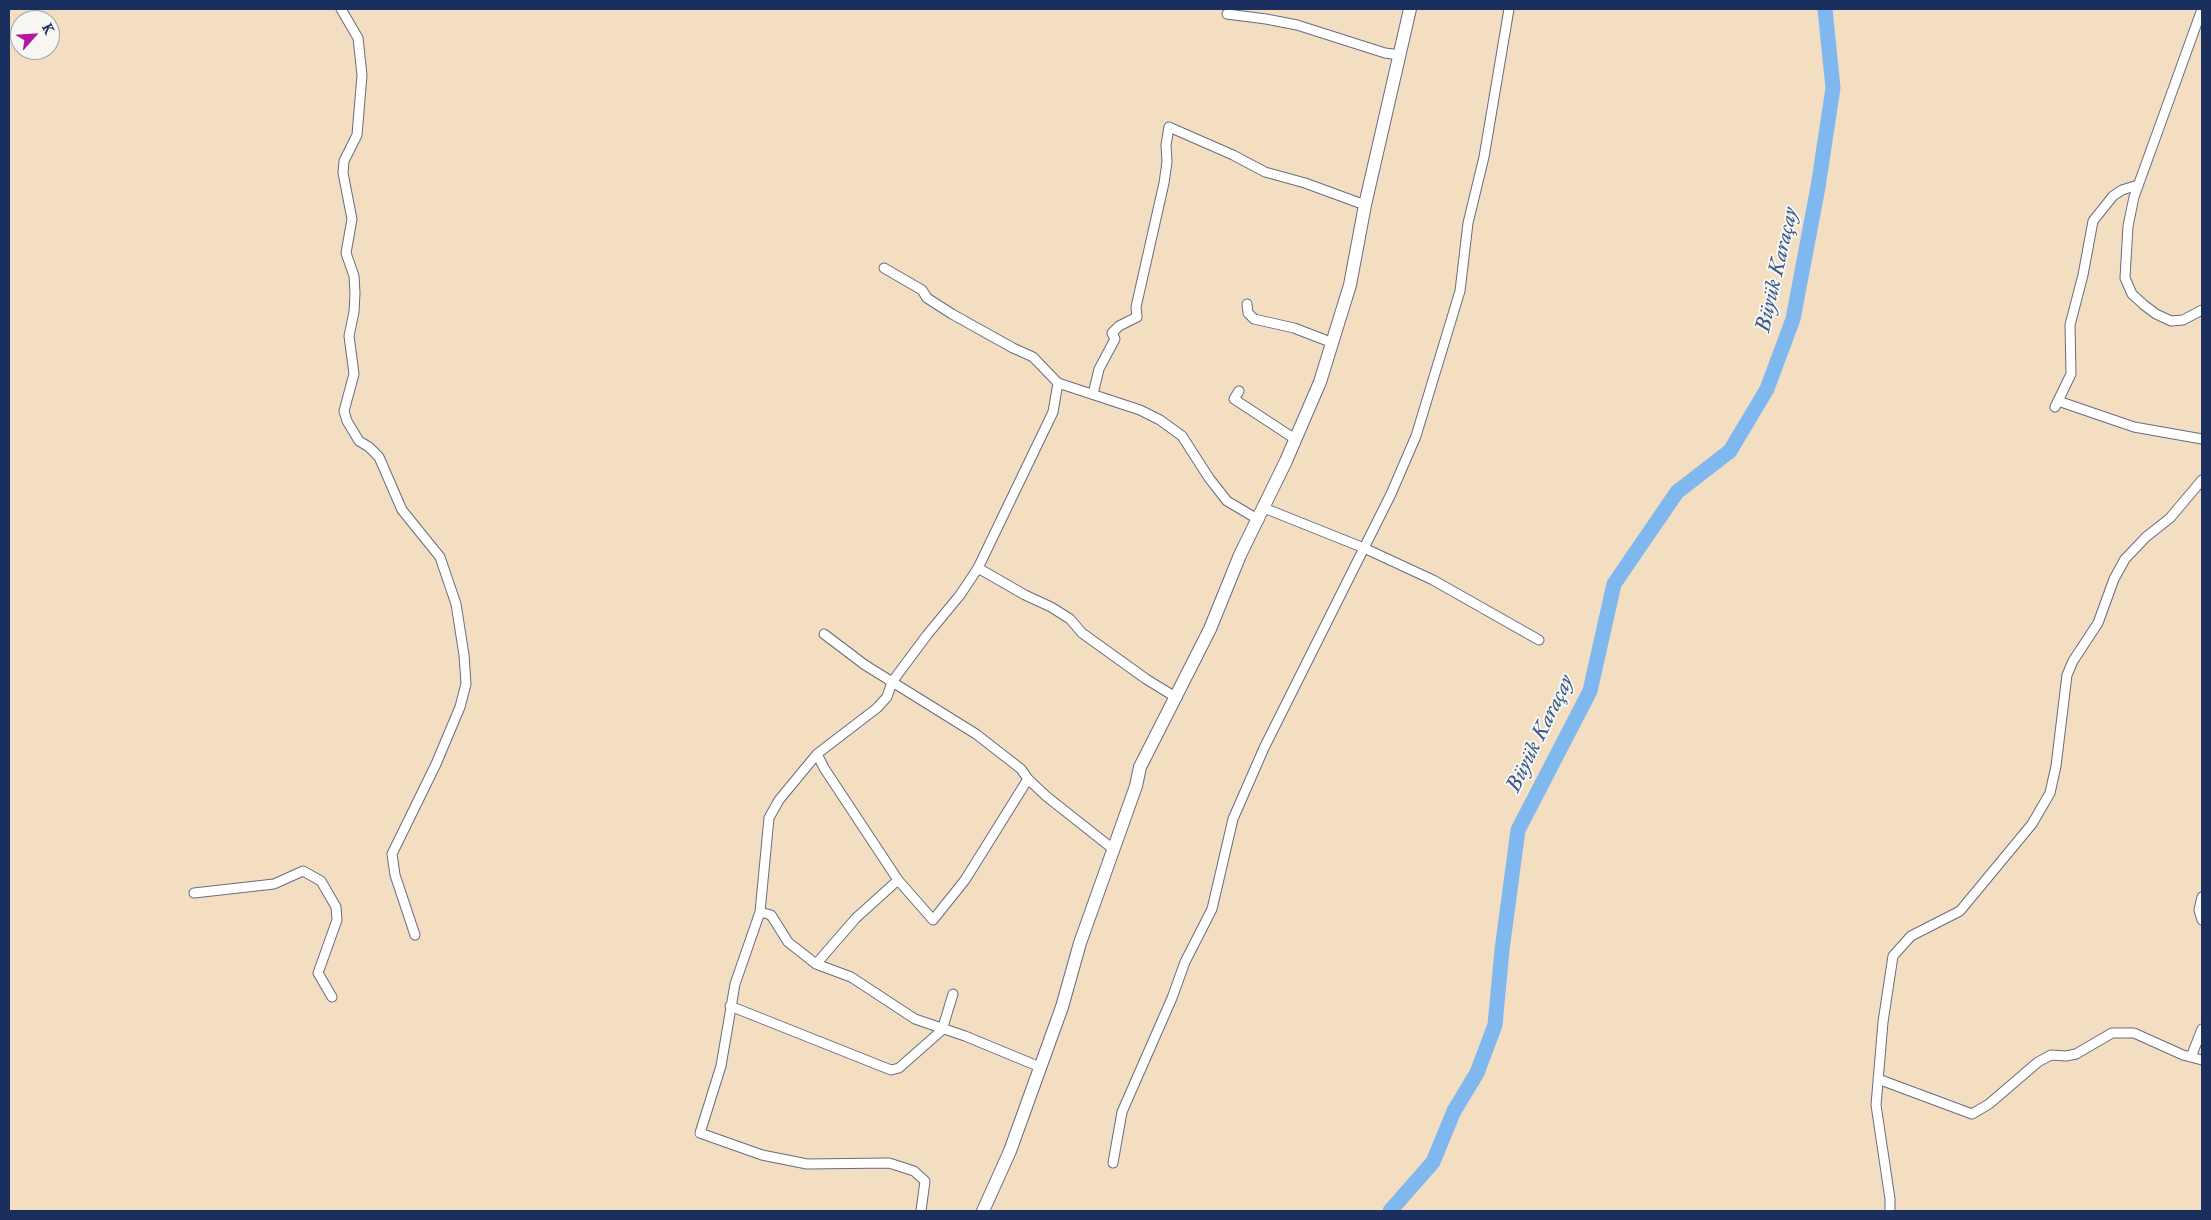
<!DOCTYPE html>
<meta charset="utf-8">
<style>
body{margin:0}
#map{position:relative;width:2211px;height:1220px;overflow:hidden;background:#f3dec2;font-family:"IM FELL Great Primer",serif}
canvas{display:block}
.frame{position:absolute;inset:0;border:10px solid #1b2f5e;pointer-events:none}
.north{position:absolute;left:10px;top:10px;width:50px;height:50px;box-sizing:border-box;background:#f6f6f2;border:1px solid #9ea6b7;border-radius:50%;rotate:64deg;font-size:14px;font-weight:700;line-height:20px;text-align:center;color:#1b2f5e}
.north::after{content:'';display:block;margin:auto;width:18px;height:22px;background:#b5179e;clip-path:polygon(50% 0,100% 100%,50% 72%,0 100%)}
</style>
<div id="map">
<canvas width="2211" height="1220"></canvas>
<div class="frame"></div>
<div class="north">K</div>
</div>
<script>
const ctx = document.querySelector('canvas').getContext('2d');
ctx.lineJoin = 'round';
const poly = rows => new Path2D(rows.map(r => 'M' + r).join(''));
function strokePath(path, color, width, dash) { ctx.strokeStyle = color; ctx.lineWidth = width; ctx.lineCap = dash ? 'butt' : 'round'; ctx.setLineDash(dash || []); ctx.stroke(path); }
function write(font, color, halo, rows, align = 'center') {
  ctx.font = font + ' "IM FELL Great Primer",serif'; ctx.lineWidth = 4; ctx.setLineDash([]); ctx.textBaseline = 'middle'; ctx.strokeStyle = halo; ctx.fillStyle = color; for (const [text, x, y, turn = 0] of rows) {
    ctx.save(); ctx.translate(x, y); ctx.rotate((+turn || 0) * Math.PI / 180); ctx.textAlign = isNaN(turn) ? turn : align; if (halo) ctx.strokeText(text, 0, 0); ctx.fillText(text, 0, 0); ctx.restore();
  }
}
strokePath(poly([
 [1390,1211,1433,1162,1454,1111,1477,1073,1495,1025,1502,950,1518,830,1590,691,1614,584,1677,492,1730,451,1767,389,1793,319,1818,187,1833,88,1825,9]
]), '#7fb7ef', 15);
const street = poly([
 [341,9,358,38,362,75,357,135,344,161,343,173,352,219,346,253,354,276,355,293,354,312,349,336,354,374,344,411,347,421,359,441,369,447,379,457,402,510,440,557,456,604,464,655,466,684,460,707,436,764,392,854,395,875,415,935],
 [2202,9,2134,197,2128,226,2125,278,2132,294,2144,305,2156,314,2171,321,2183,320,2202,310],
 [1227,14,1266,19,1297,25,1385,53,1400,55],
 [884,268,922,290,927,298,952,314,1013,348,1033,357,1058,383,1140,410,1160,420,1182,436,1209,478,1227,501,1259,520],
 [1247,304,1248,313,1254,319,1294,328,1333,343],
 [1239,391,1234,399,1295,439],
 [1093,394,1099,369,1115,339,1112,333,1119,326,1137,317,1136,307,1164,183,1167,162,1166,145,1169,127,1233,155,1265,172,1305,183,1365,205],
 [2058,401,2134,427,2202,439],
 [2055,407,2071,374,2070,325,2083,275,2093,221,2113,196,2122,190,2138,185],
 [1264,508,1364,548,1433,580,1539,640],
 [978,568,1025,595,1051,607,1070,619,1082,633,1146,679,1177,698],
 [824,634,865,665,976,734,1021,769,1028,779,1046,796,1113,849],
 [817,754,824,768,898,880,933,920,965,880,1028,779],
 [194,893,274,884,303,871,321,881,336,907,337,920,318,973,332,997],
 [2202,897,2199,910,2202,920],
 [760,912,771,915,788,942,816,964,851,977,915,1019,965,1036,1040,1067],
 [816,964,856,918,898,880],
 [730,1006,891,1070,899,1068,942,1030,953,994],
 [2191,1057,2202,1029],
 [1878,1079,1972,1114,1989,1104,2038,1062,2051,1055,2066,1056,2076,1054,2112,1033,2134,1033,2183,1055,2202,1060],
 [1113,1163,1122,1112,1172,998,1185,962,1212,909,1233,819,1264,748,1391,494,1416,436,1460,291,1468,223,1484,157,1509,9],
 [921,1211,925,1181,914,1171,889,1163,807,1164,762,1155,700,1133,721,1066,735,984,760,912,769,818,779,800,817,754,877,708,887,697,892,682,927,635,960,595,978,568,1053,412,1058,383],
 [1890,1211,1890,1199,1876,1105,1883,1022,1893,956,1911,936,1960,911,2032,824,2050,793,2056,766,2067,675,2073,661,2098,623,2114,579,2125,559,2146,537,2170,518,2202,480]
]);
const secondary = poly([
 [983,1211,1010,1151,1062,1007,1080,943,1136,786,1140,767,1210,629,1240,555,1286,461,1320,382,1350,285,1365,205,1410,9]
]);
strokePath(street, '#676c81', 11);
strokePath(secondary, '#676c81', 14);
strokePath(street, '#fff', 9);
strokePath(secondary, '#fff', 12);
write('italic 21px', '#39588a', '#f6f6f2', [
 ["Büyük Karaçay",1778,270,-77],
 ["Büyük Karaçay",1541,734,-64]
]);
</script>
